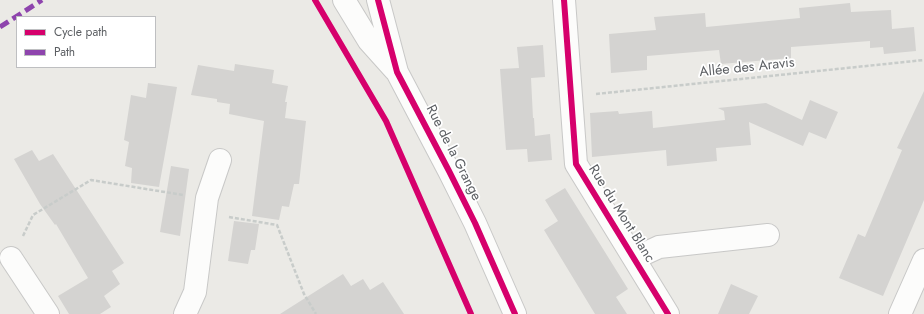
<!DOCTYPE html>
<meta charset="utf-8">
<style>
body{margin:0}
#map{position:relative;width:924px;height:314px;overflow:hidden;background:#ebeae6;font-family:Jost,sans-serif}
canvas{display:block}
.legend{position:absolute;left:16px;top:16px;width:140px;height:52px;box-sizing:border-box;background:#fff;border:1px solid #bebfc1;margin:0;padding:5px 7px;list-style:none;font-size:12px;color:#5c5f63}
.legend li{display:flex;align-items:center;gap:8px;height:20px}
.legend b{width:20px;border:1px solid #bebfc1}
</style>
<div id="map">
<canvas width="924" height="314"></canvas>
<ul class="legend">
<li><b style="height:5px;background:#d6006c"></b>Cycle path</li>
<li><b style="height:5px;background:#8e44ad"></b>Path</li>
</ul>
</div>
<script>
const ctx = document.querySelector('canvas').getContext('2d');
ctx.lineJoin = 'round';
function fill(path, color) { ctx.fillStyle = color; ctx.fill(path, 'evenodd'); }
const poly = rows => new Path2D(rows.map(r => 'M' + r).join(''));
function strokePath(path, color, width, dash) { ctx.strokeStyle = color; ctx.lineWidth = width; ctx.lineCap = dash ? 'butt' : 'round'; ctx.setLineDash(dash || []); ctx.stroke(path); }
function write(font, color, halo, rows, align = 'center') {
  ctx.font = font + ' Jost,sans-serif'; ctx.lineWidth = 3.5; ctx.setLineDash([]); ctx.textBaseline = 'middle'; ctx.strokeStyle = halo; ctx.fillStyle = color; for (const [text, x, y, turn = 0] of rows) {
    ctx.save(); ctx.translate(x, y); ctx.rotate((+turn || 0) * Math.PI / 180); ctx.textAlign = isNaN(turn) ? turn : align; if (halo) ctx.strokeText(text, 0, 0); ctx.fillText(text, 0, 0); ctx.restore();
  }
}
fill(poly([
 [850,3,851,12,891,10,892,29,914,27,916,51,884,54,883,47,870,48,870,41,791,47,791,58,721,64,719,50,647,56,647,70,611,73,609,34,656,30,654,17,705,13,706,27,800,18,799,8],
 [543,45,545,77,531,78,533,118,534,118,535,136,550,134,552,160,528,162,527,149,506,150,500,69,519,68,517,47],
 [235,64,274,70,272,83,288,86,285,102,287,102,285,118,306,121,299,184,294,184,289,207,282,206,279,220,252,216,264,121,229,114,230,104,217,102,217,99,191,95,198,65,234,71],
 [148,83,177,87,159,187,131,183,132,168,125,166,129,142,124,140,131,95,146,98],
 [924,91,924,200,883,296,839,278,858,234,865,237,902,150,897,148],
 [810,100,838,112,826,139,809,132,803,146,749,122,751,145,716,148,717,161,667,166,666,150,592,157,590,113,618,111,619,114,652,111,653,128,725,120,724,111,718,108,766,103,802,120],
 [32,150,39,161,53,154,124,263,112,271,120,284,104,296,111,307,100,314,69,314,58,296,88,278,56,224,55,225,40,204,14,159],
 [171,166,189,169,180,236,160,232],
 [565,188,628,289,616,297,627,314,595,314,544,230,558,221,545,200],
 [234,221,259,224,255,250,251,250,248,264,228,261],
 [343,274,351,286,363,279,370,290,383,282,404,314,280,314],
 [731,284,758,296,749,314,718,314]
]), '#d4d3d1');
const minor = poly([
 [344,0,369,41,395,70],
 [378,0,397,72,449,171,475,223,515,314],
 [564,0,576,164,668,314],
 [11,258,48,314],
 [635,258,659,247,768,235],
 [185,314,195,292,207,198,220,160],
 [900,314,924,260]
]);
strokePath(minor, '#c8c8c7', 24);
strokePath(poly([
 [596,94,924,60],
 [229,217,277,225,304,294,316,314],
 [23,236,33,215,91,180,183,195]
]), '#c8ccca', 2.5, [4, 2]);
strokePath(minor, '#fcfcfb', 22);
strokePath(poly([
 [0,27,42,0]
]), '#8e44ad', 5, [10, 5]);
strokePath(poly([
 [315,0,386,121,471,314],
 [378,0,397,72,449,171,475,223,515,314],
 [564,0,576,164,668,314]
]), '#d6006c', 6);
write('14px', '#5c5f63', '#fff', [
 ["Allée des Aravis",747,68,-6],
 ["Rue de la Grange",453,153,63],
 ["Rue du Mont Blanc",621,214,58]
]);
</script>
